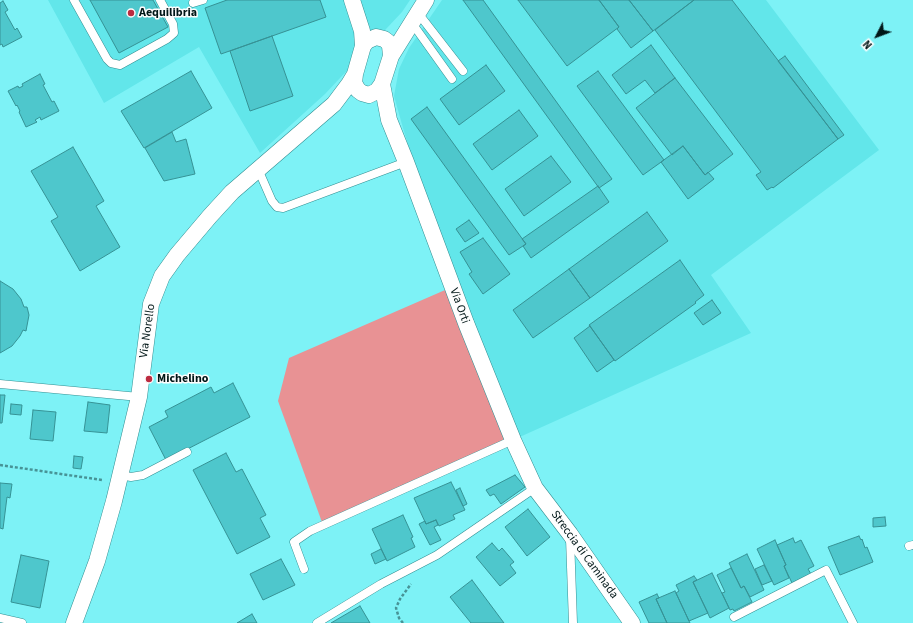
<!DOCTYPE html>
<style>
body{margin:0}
#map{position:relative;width:913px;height:623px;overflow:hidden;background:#7df2f6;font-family:"Source Sans 3",sans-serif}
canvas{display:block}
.north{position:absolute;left:857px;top:16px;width:40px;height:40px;-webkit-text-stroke:3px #fdfdfd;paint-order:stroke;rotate:228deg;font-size:11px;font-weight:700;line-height:16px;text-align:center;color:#001617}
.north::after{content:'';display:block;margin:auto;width:14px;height:18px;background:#001617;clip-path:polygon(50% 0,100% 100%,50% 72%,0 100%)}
</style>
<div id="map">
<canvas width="913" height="623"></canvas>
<div class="north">N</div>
</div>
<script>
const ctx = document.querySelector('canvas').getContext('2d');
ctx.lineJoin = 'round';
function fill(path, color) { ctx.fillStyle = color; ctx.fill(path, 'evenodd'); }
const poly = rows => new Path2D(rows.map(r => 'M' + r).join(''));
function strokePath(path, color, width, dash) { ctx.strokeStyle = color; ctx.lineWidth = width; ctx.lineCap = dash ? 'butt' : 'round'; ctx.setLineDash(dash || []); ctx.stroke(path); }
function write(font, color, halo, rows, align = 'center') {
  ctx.font = font + ' "Source Sans 3",sans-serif'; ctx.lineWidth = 3; ctx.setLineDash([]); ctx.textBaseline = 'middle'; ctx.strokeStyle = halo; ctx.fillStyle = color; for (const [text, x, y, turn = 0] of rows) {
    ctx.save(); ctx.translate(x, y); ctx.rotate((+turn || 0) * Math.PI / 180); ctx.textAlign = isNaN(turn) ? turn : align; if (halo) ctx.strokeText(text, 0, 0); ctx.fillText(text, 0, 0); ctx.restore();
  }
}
fill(poly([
 [48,0,410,0,402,12,325,94,260,153,199,47,104,103],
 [442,0,766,0,879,150,711,275,751,333,513,440,452,287,403,128,394,96,399,69,409,48]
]), '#62e6ea');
fill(poly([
 [452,287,513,440,323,525,278,401,289,358]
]), '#e89294');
const building = poly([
 [90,0,153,0,168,27,119,53,90,0],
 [227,0,320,0,326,17,221,54,205,8,227,0],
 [463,0,483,0,612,179,599,188,463,0],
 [518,0,599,0,619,27,567,66,518,0],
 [599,0,629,0,653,31,631,48,617,29,619,27,599,0],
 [629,0,694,0,653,31,629,0],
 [694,0,732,0,838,139,773,188,772,187,767,190,756,175,761,172,655,30,694,0],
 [3,1,8,10,5,12,15,30,17,28,22,37,3,47,2,44,0,45,0,3,3,1],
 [272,36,293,96,250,111,230,51,272,36],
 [651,45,675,78,655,93,645,80,626,94,612,75,651,45],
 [785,56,844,135,838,139,778,61,785,56],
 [486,65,505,91,459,125,440,99,486,65],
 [191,71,212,108,144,148,121,111,191,71],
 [598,71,664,160,643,175,577,86,598,71],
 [40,74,45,84,43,85,52,102,54,101,59,111,41,120,40,117,35,120,37,122,26,127,19,112,20,111,17,105,16,106,8,91,18,86,19,88,23,86,22,84,40,74],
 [675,78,733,154,705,175,683,146,672,155,636,108,675,78],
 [427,107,526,244,509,255,411,119,427,107],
 [519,110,538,136,492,170,473,144,519,110],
 [172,132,176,142,186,139,195,174,164,181,145,148,172,132],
 [683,146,705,175,708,172,714,179,688,199,661,162,683,146],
 [73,147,104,201,96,206,120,247,80,271,51,221,58,217,31,171,73,147],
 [551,156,571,182,524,216,505,189,551,156],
 [598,186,609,202,531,258,523,246,526,244,522,239,598,186],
 [647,212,668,241,590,298,569,269,647,212],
 [469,220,479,233,465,242,456,229,469,220],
 [483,238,510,274,483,294,469,274,472,272,460,252,483,238],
 [680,260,704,295,695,302,696,303,615,361,589,325,680,260],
 [569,269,590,298,533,338,513,310,569,269],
 [0,281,13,289,21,299,24,307,27,307,29,315,26,331,23,330,20,336,12,346,0,353,0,281],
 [712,300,721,313,703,325,694,313,712,300],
 [590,326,614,360,597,372,574,338,590,326],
 [233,383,250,417,166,460,149,427,168,417,165,411,211,387,214,393,233,383],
 [0,395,5,395,2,423,0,423,0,395],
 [88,402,110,405,107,433,84,431,88,402],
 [11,404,22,405,21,415,10,414,11,404],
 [33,410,56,412,53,441,30,439,33,410],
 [226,453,236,472,242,469,266,515,260,518,270,537,237,554,193,470,226,453],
 [74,456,83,457,81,469,73,468,74,456],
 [515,475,525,487,501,504,494,494,490,496,486,490,515,475],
 [451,482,465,510,453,515,455,519,439,526,436,520,426,524,414,498,451,482],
 [0,483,12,484,10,498,7,497,3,529,0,528,0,483],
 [460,488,467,504,463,506,456,490,460,488],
 [528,509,550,537,527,556,505,527,528,509],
 [403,515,413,537,411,538,415,547,387,561,372,529,403,515],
 [885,517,886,526,873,527,873,518,885,517],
 [436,520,438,525,434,527,441,540,430,545,419,524,425,521,426,524,436,520],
 [859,536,861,540,862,539,865,548,867,547,873,562,840,575,828,547,859,536],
 [793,538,795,543,801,540,814,566,808,569,811,574,792,583,784,566,786,565,777,545,793,538],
 [775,540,786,565,784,566,789,578,774,585,757,549,775,540],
 [492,543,499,551,502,548,514,562,510,565,516,573,500,586,476,557,492,543],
 [381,549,386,559,375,564,371,554,381,549],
 [747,554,764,590,750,597,744,586,741,588,729,563,747,554],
 [21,555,49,561,40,608,11,602,21,555],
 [281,559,295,585,263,600,250,574,281,559],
 [764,565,772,581,762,585,755,569,764,565],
 [731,568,741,588,744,586,752,602,734,611,733,609,730,610,722,593,725,592,717,575,731,568],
 [712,573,729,608,710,618,693,582,712,573],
 [694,576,697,580,693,582,708,613,689,621,676,593,679,591,676,585,694,576],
 [472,580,504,623,471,623,450,597,472,580],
 [675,591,689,621,690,623,667,623,656,599,675,591],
 [657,594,659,598,656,599,667,623,649,623,639,602,657,594],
 [360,606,370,623,331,623,360,606],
 [252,614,257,623,237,623,252,614]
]);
fill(building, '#4ec7cc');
strokePath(building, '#369295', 1);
const lane = poly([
 [74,0,107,59,111,63,120,65,167,39,174,33,173,24,160,0],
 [193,3,203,0],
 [418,13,463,71],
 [412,23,452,79],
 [258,169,272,201,277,207,283,208,406,162],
 [0,384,139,397],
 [120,475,131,477,143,475,187,452],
 [570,538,573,623],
 [909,546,913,545],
 [304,569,294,542,310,531,513,440],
 [734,617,826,570,853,623],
 [0,618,22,623],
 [317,623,381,584,437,555,535,488]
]);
const street = poly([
 [352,0,362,31,363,46],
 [391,56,426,0],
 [382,84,389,120,406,162,466,323,513,440,535,488,570,534,632,623],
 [74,623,97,561,114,501,139,397,151,304,162,276,177,255,210,216,232,192,334,104,349,84,355,74,363,46,367,41,376,37,384,39,388,42,390,46,391,56,382,84,377,91,369,95,362,93,358,90,354,83,355,74]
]);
strokePath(lane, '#338f92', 9);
strokePath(street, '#338f92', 17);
strokePath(poly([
 [0,465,102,480],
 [403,623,399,618,396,608,400,599,411,584]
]), '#479396', 2.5, [3, 2]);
strokePath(lane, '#fff', 8);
strokePath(street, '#fff', 16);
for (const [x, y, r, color] of [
 [131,13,4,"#bc2b40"],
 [149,379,4,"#bc2b40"]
]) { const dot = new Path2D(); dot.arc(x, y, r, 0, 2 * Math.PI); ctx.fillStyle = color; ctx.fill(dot); strokePath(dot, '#fdfdfd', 1.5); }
write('bold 12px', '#001617', '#fdfdfd', [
 ["Aequilibria",139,13],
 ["Michelino",157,379]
], 'left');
write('12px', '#001617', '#fdfdfd', [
 ["Via Orti",459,306,70],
 ["Via Norello",148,331,-82],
 ["Streccia di Caminada",584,555,54]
]);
</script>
